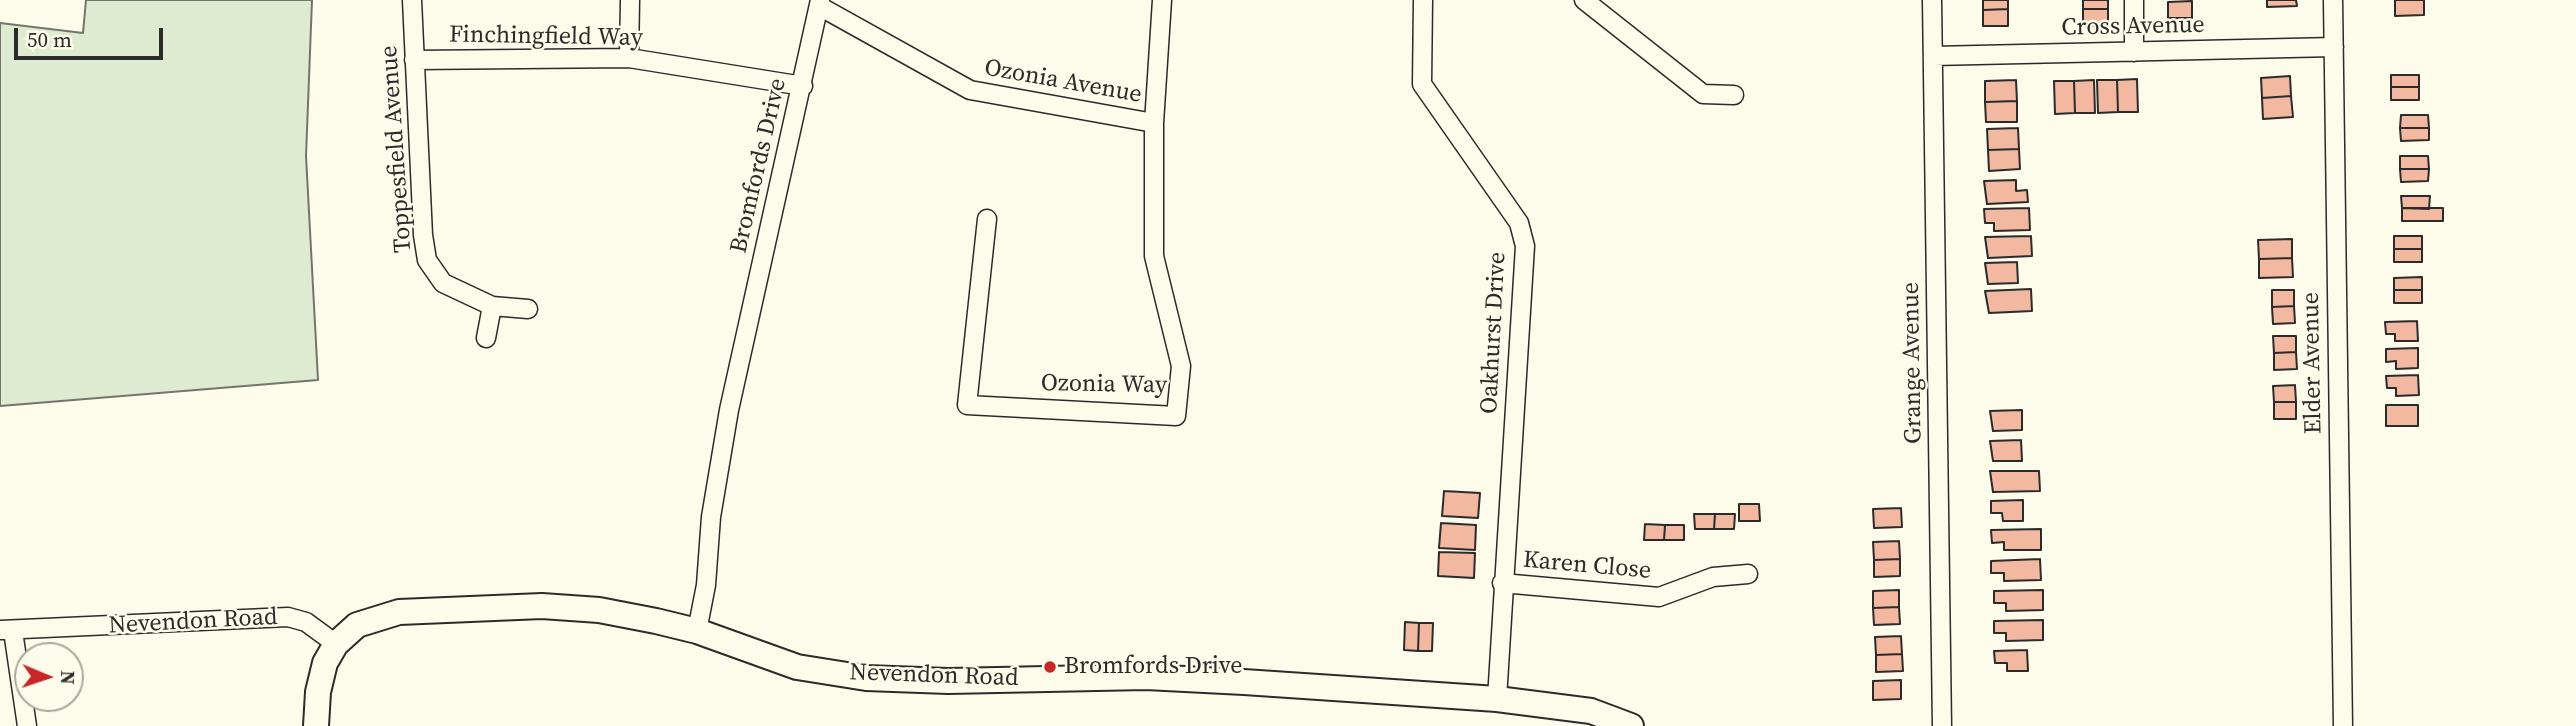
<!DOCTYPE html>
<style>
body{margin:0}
#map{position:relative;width:2576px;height:726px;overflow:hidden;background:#fdfbea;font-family:"Source Serif 4",serif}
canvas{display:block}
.north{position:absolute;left:14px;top:642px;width:70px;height:70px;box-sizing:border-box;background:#fdfbea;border:2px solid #a9a89e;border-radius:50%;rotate:92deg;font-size:19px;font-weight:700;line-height:28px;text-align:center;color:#2b2b2b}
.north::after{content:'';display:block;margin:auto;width:24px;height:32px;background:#c62828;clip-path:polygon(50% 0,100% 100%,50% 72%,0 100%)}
.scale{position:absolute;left:14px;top:28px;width:149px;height:32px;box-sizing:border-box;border:4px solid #2b2b2b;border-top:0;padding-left:9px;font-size:21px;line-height:24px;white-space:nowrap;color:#2b2b2b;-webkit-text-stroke:5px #fdfbea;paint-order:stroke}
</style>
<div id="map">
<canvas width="2576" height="726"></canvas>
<div class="north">N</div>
<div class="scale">50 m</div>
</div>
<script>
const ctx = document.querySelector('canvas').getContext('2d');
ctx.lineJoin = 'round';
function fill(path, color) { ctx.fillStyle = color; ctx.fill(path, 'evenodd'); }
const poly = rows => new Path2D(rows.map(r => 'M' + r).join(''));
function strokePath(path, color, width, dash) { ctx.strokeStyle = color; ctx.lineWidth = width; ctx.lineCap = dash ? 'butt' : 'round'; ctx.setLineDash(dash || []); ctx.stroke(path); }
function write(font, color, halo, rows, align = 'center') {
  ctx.font = font + ' "Source Serif 4",serif'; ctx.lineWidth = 5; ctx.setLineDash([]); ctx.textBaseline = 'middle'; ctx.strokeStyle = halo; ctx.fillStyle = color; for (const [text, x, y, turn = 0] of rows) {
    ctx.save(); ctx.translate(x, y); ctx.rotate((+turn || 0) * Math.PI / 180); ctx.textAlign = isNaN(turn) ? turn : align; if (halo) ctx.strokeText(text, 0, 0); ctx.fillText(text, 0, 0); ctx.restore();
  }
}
const green = poly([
 [86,0,312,0,306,156,318,380,0,406,0,23,83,33,86,0]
]);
fill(green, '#deebd1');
strokePath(green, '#74746e', 2);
const building = poly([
 [1983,0,2008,0,2008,9,1983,10,1983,0],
 [2083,0,2108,0,2108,9,2083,9,2083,0],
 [2267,0,2296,0,2297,6,2267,7,2267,0],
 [2395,0,2424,0,2424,15,2395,16,2395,0],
 [2192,1,2192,18,2168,18,2168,2,2192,1],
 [2008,9,2008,26,1983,26,1983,10,2008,9],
 [2083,9,2108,9,2108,25,2083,26,2083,9],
 [2391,75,2419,75,2419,87,2391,87,2391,75],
 [2290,76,2291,96,2262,98,2261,78,2290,76],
 [2137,79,2138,112,2118,112,2117,80,2137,79],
 [2016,80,2017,101,1985,102,1985,81,2016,80],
 [2094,80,2095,113,2075,113,2074,81,2094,80],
 [2097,80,2117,80,2118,112,2098,113,2097,80],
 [2054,81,2074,81,2075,113,2055,114,2054,81],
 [2391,87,2419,87,2419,100,2391,100,2391,87],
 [2291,96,2293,117,2263,119,2262,98,2291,96],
 [2017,101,2017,122,1986,122,1985,102,2017,101],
 [2401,115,2428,115,2429,128,2400,128,2401,115],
 [2018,128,2019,149,1988,150,1987,129,2018,128],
 [2400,128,2429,128,2429,140,2401,141,2400,128],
 [2019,149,2020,169,1989,171,1988,150,2019,149],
 [2400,156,2428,156,2429,169,2400,169,2400,156],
 [2400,169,2429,169,2428,181,2401,182,2400,169],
 [2016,180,2016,191,2027,190,2028,202,1987,204,1984,181,2016,180],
 [2401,196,2430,196,2429,209,2402,208,2401,196],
 [2029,208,2030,230,1994,231,1994,223,1985,223,1984,209,2029,208],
 [2402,208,2443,208,2443,221,2402,221,2402,208],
 [2031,236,2032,256,1988,258,1985,237,2031,236],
 [2394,236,2422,236,2422,249,2394,249,2394,236],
 [2292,239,2292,258,2259,259,2258,240,2292,239],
 [2394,249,2422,249,2422,262,2394,262,2394,249],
 [2292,258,2293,277,2259,278,2259,259,2292,258],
 [2017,262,2018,283,1988,284,1985,263,2017,262],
 [2422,277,2422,290,2394,290,2394,278,2422,277],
 [2031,289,2032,311,1989,313,1985,291,2031,289],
 [2272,290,2294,290,2294,306,2272,307,2272,290],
 [2394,290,2422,290,2422,303,2394,303,2394,290],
 [2294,306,2295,323,2273,324,2272,307,2294,306],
 [2417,321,2418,341,2395,341,2395,334,2386,334,2385,322,2417,321],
 [2273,336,2296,336,2296,352,2274,353,2273,336],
 [2418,348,2418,368,2396,369,2396,361,2386,362,2386,349,2418,348],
 [2296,352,2297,369,2274,370,2274,353,2296,352],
 [2418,375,2419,395,2396,396,2396,388,2387,388,2386,376,2418,375],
 [2295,385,2296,402,2274,402,2273,386,2295,385],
 [2274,402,2296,402,2296,419,2274,419,2274,402],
 [2386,405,2418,405,2418,426,2386,426,2386,405],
 [2022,410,2022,430,1993,431,1990,411,2022,410],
 [2021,440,2022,461,1993,461,1990,441,2021,440],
 [1990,471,2039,471,2040,491,1993,492,1990,471],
 [1444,491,1480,493,1478,518,1442,516,1444,491],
 [2023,500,2023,521,2003,521,2002,513,1991,513,1991,501,2023,500],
 [1739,504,1759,504,1760,521,1739,521,1739,504],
 [1901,508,1902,527,1874,528,1873,509,1901,508],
 [1694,514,1715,514,1714,529,1695,529,1694,514],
 [1715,514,1735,514,1734,529,1714,529,1715,514],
 [1441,523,1476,525,1475,550,1439,548,1441,523],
 [1645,524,1665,525,1664,540,1644,540,1645,524],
 [1665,525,1684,525,1684,540,1664,540,1665,525],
 [2041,529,2041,550,2004,550,2004,542,1992,543,1991,530,2041,529],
 [1899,541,1900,559,1874,560,1873,542,1899,541],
 [1439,552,1475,553,1474,578,1438,576,1439,552],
 [1900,559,1900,576,1874,577,1874,560,1900,559],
 [2040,559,2041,580,2004,581,2004,573,1991,573,1991,561,2040,559],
 [1899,590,1899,607,1873,608,1873,591,1899,590],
 [2043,590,2043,610,2006,611,2006,603,1994,603,1994,591,2043,590],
 [1899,607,1900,624,1874,625,1873,608,1899,607],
 [2043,620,2043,640,2006,641,2006,633,1994,633,1994,621,2043,620],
 [1405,622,1419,623,1418,651,1404,650,1405,622],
 [1419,623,1433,623,1432,651,1418,651,1419,623],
 [1901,636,1902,654,1876,655,1875,637,1901,636],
 [2027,650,2028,671,2007,671,2007,663,1995,663,1994,651,2027,650],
 [1902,654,1903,671,1876,672,1876,655,1902,654],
 [1901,680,1901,699,1873,700,1873,681,1901,680]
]);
fill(building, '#f2b8a0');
strokePath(building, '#2b2b2b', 2);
const street = poly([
 [412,0,423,235,427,260,443,283,492,306,528,309],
 [1423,0,1422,84,1519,223,1525,246,1497,699],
 [1584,0,1703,94,1734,95],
 [1932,0,1942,726],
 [2134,0,2134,52],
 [2333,0,2343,726],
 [819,6,970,90,1154,123,1162,0],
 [1933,56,2334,47],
 [629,58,630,0],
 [414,60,629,58,803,86],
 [987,219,967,405,1176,416,1181,366,1154,256,1154,123],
 [486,338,492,306],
 [1502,583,1659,597,1713,577,1748,574],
 [0,630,288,617,306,622,336,644],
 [13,631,27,726],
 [697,631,706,585,711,517,729,410,820,0]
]);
const secondary = poly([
 [316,726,318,692,325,663,336,644,357,625,399,612,542,606,599,610,656,621,697,631,797,667,866,678,948,681,1146,677,1244,682,1497,699,1591,711,1631,726]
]);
strokePath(street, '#2b2b2b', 21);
strokePath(secondary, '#2b2b2b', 28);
strokePath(street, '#fdfbea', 18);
strokePath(secondary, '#fdfbea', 24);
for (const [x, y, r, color] of [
 [1050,667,7,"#c62828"]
]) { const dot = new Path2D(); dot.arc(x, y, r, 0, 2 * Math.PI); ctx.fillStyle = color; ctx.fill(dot); strokePath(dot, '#fdfbea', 2.5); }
write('24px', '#2b2b2b', '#fdfbea', [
 ["Cross Avenue",2133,27,-1],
 ["Finchingfield Way",546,37,1],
 ["Ozonia Avenue",1063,82,10],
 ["Toppesfield Avenue",397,149,-94],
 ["Bromfords Drive",759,166,-77],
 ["Oakhurst Drive",1494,333,-87],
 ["Grange Avenue",1913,363,-91],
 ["Elder Avenue",2313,363,-91],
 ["Ozonia Way",1104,385,1],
 ["Karen Close",1587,566,5],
 ["Nevendon Road",193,622,-3],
 ["Nevendon Road",934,676,2]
]);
write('24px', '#2b2b2b', '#fdfbea', [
 ["Bromfords Drive",1064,667]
], 'left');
</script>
